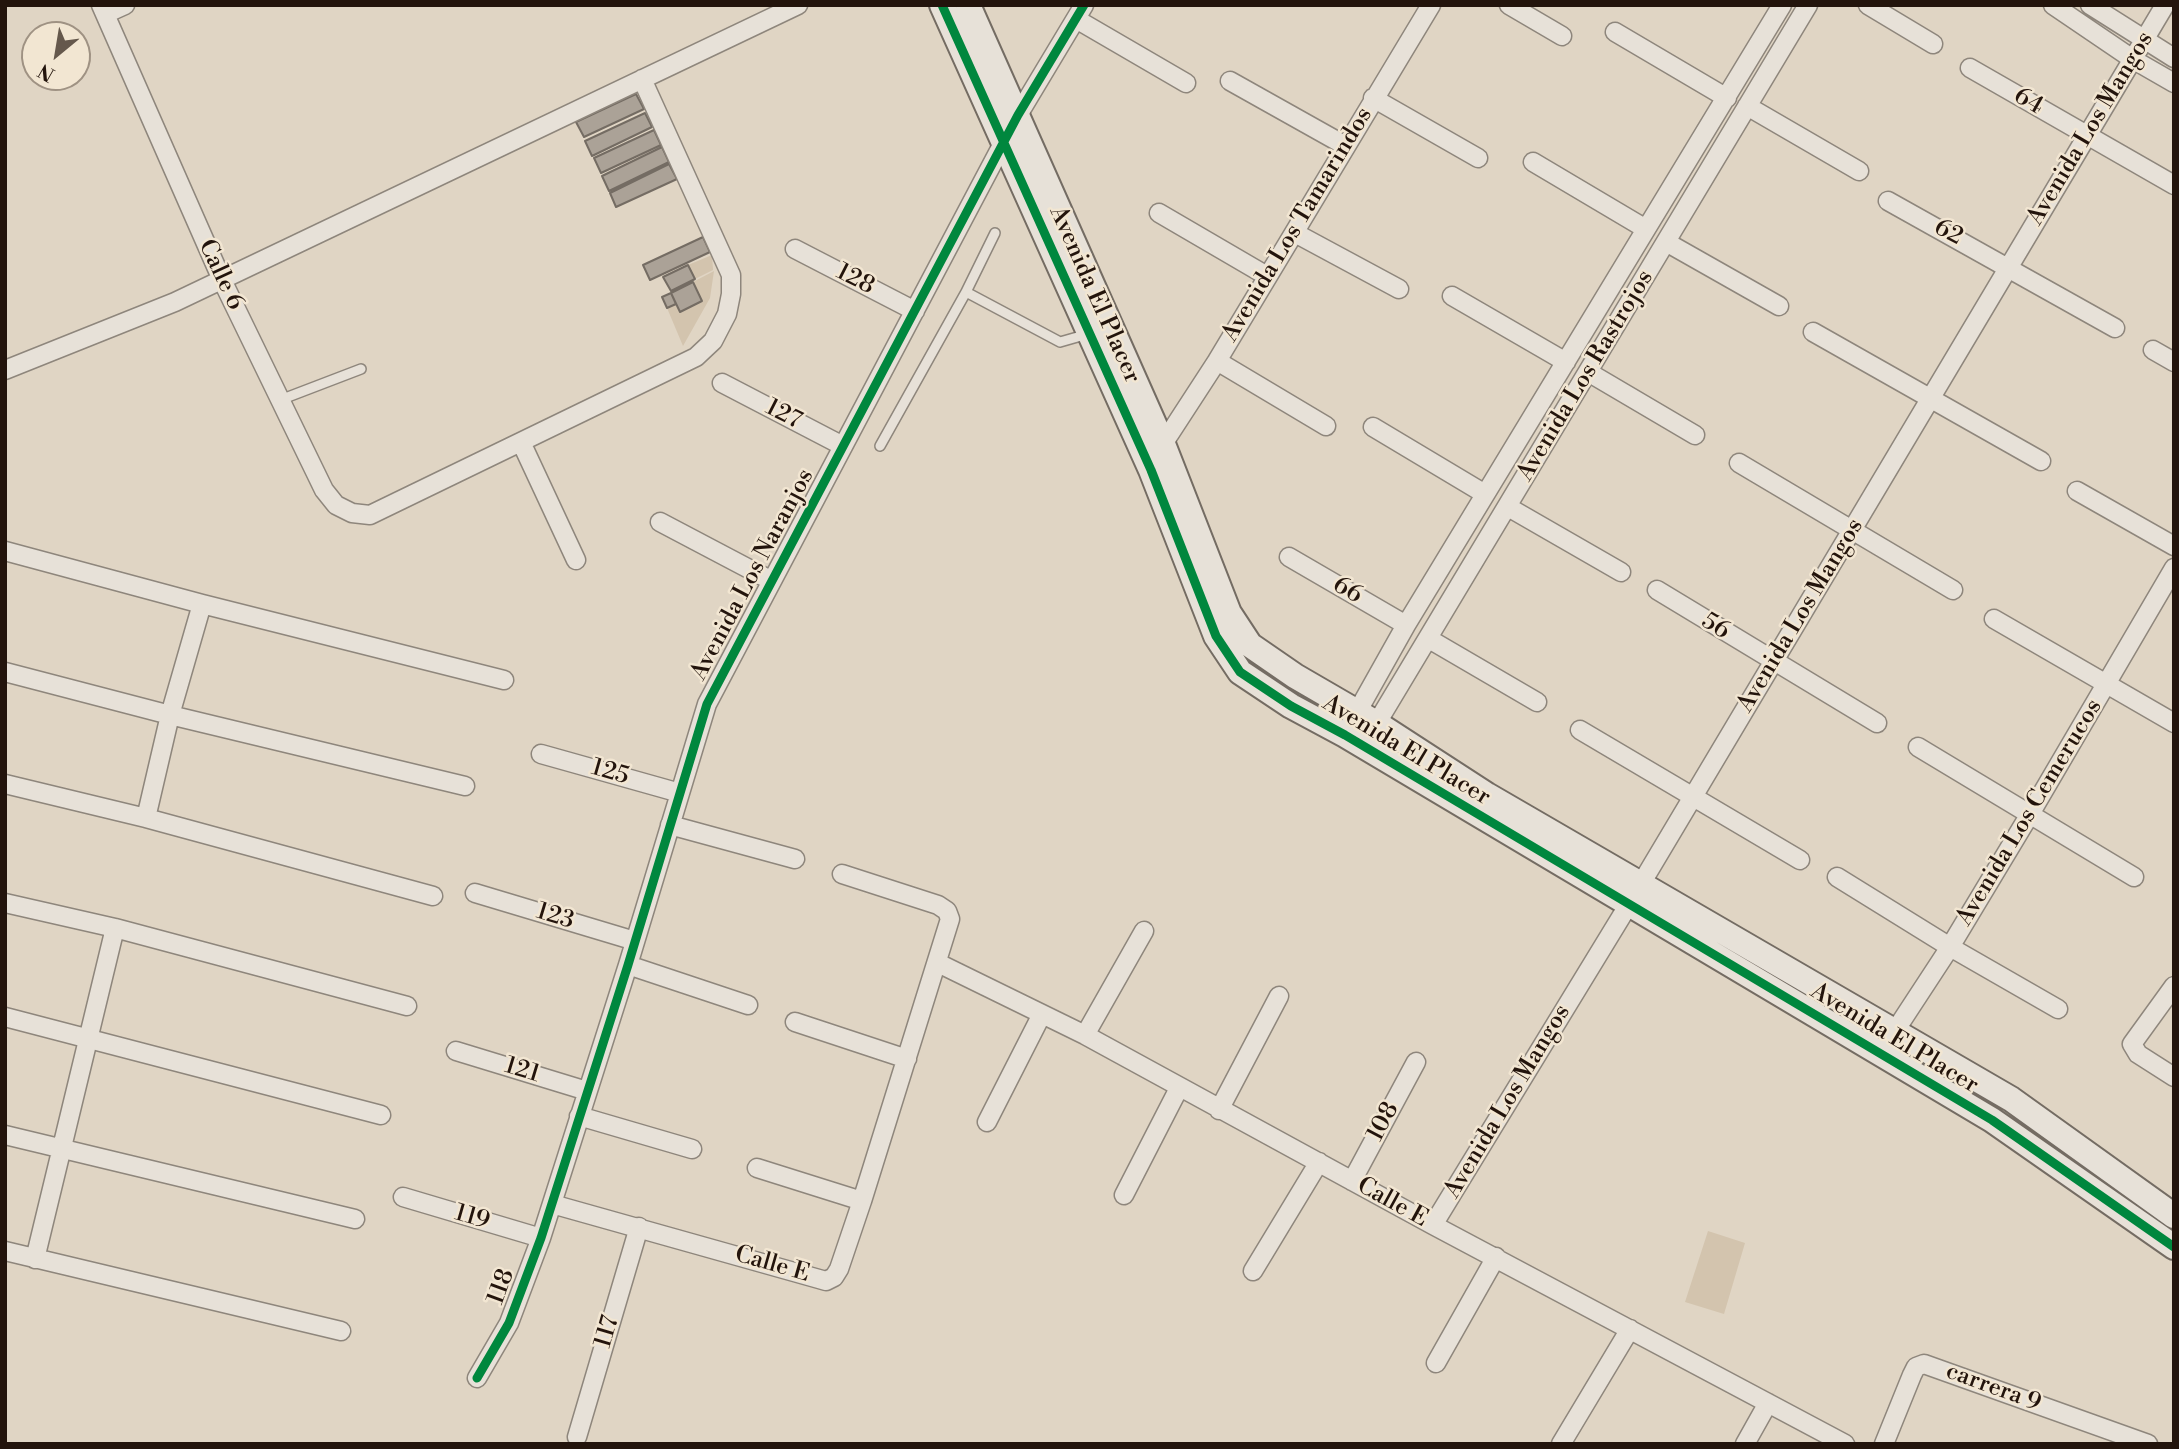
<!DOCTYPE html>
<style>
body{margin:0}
#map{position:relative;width:2179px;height:1449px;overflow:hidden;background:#e0d5c4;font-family:"Libre Bodoni",serif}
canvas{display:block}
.frame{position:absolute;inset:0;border:7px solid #23140c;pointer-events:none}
.north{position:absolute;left:21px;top:21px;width:70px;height:70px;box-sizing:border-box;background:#f2e6d2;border:2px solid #9f9283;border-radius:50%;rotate:210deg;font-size:19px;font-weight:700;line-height:28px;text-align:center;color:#23140c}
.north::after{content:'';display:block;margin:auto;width:24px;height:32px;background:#65584c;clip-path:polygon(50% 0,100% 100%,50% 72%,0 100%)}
</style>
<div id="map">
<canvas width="2179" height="1449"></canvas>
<div class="frame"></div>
<div class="north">N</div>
</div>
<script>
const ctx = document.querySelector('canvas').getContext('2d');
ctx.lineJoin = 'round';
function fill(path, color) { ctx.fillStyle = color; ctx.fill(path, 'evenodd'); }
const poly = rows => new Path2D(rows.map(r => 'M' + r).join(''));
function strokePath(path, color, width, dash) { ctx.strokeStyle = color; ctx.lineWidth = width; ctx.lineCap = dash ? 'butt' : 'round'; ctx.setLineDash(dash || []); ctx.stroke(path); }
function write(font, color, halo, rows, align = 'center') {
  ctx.font = font + ' "Libre Bodoni",serif'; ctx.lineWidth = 5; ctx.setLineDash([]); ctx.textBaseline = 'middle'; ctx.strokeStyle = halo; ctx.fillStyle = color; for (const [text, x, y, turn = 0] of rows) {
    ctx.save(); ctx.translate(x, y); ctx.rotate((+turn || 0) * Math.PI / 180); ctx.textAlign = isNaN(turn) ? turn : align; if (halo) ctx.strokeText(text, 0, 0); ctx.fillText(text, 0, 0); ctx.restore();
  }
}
fill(poly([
 [712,255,713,270,695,279,688,265],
 [714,271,710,298,683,346,667,308,676,304,680,311,701,301,693,282],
 [1708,1231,1745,1243,1724,1314,1685,1302]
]), '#d3c4ae');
const building = poly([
 [636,94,644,109,584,137,576,122,636,94],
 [645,113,652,127,592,156,585,141,645,113],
 [654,130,661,145,601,173,594,158,654,130],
 [662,147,669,162,609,191,602,176,662,147],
 [669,164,677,179,616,207,610,193,669,164],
 [703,237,710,252,650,280,643,265,703,237],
 [688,265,695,279,671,291,663,277,688,265],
 [693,282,702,301,680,312,671,293,693,282],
 [671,293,676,304,667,308,662,297,671,293]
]);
fill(building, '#aba297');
strokePath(building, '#746c63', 2);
const lane = poly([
 [966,292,995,233],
 [280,400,361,369],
 [880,446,966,292,1060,342,1088,334]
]);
const street = poly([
 [101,5,222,280,324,490,336,505,352,513,370,515,696,357,713,341,727,314,731,294,731,275,642,79],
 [1509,5,1562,36],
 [1868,5,1933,44],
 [2053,5,2134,60,2174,83],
 [2090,5,2174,58],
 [105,14,125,5],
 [1076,19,1186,83],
 [1615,32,1727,98],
 [1970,68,2174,185],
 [1230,81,1346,146],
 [1373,98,1478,158],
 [1747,106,1859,171],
 [1533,162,1646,229],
 [1888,201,2115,328],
 [1159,213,1267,276],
 [1295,233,1399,289],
 [1666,242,1779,306],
 [795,249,915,311],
 [1452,296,1566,362],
 [1813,332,2041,461],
 [2153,350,2174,362],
 [1217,361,1326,426],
 [5,370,175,302,798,5],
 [1588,372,1695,435],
 [722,383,843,446],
 [1373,427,1485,494],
 [521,442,576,560],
 [1163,444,1217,361,1431,5],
 [1739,463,1953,590],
 [2077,491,2174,546],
 [1508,507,1621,572],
 [660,522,772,581],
 [5,551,202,604,504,680],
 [1289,557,1406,625],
 [1657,590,1877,723],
 [1994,619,2174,723],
 [1429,639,1537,702],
 [5,672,170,715,465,786],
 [1351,723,1406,625,1782,5],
 [1580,730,1800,860],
 [1363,746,1808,5],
 [1918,747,2134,877],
 [541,754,680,793],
 [5,784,146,818,433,896],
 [146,818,170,715,202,604],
 [670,825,795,859],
 [1837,877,1950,947,2058,1009],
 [475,893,635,941],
 [5,903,115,928,407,1006],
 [938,963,1085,1035,1433,1225,1845,1444],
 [628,965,748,1005],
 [2174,986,2132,1044,2138,1054,2174,1077],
 [5,1017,381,1115],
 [795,1022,907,1059],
 [1085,1035,1144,931],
 [456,1051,587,1091],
 [1883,1056,1895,1031,1950,947,2030,814,2174,568],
 [1219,1110,1279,996],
 [579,1116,692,1149],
 [987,1122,1042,1014],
 [5,1135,355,1219],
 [757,1168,862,1201],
 [1352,1181,1416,1062],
 [1124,1195,1179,1088],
 [403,1197,541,1238],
 [552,1204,819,1279,826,1281,834,1277,839,1269,862,1201,950,919,947,911,938,905,842,874],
 [1433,1225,1629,904,2165,5],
 [5,1251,341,1331],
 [35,1259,115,928],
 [1253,1271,1319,1162],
 [1436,1363,1496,1257],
 [477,1378,509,1323,541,1238,628,965,707,704,1018,115,1084,5],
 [577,1437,639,1227],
 [1561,1444,1630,1329],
 [1745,1444,1768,1403],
 [1884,1444,1912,1375,1916,1367,1924,1364,2148,1444]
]);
const secondary = poly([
 [942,5,1151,470,1216,636,1240,672,1291,706,1345,735,1992,1120,2174,1247],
 [968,5,1163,444,1229,613,1250,645,1295,676,1376,723,1487,795,2011,1099,2174,1216]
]);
strokePath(lane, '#8e867c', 12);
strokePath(street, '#8e867c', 21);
strokePath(secondary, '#746c63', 28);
strokePath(lane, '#e7e1d8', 9);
strokePath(street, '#e7e1d8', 18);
strokePath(secondary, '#e7e1d8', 24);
strokePath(poly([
 [942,5,1151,470,1216,636,1240,672,1291,706,1345,735,1992,1120,2174,1247],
 [477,1378,509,1323,541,1238,628,965,707,704,1018,115,1084,5]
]), '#00873e', 9);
write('24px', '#23140c', '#f2e6d2', [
 ["64",2028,102,30],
 ["Avenida Los Mangos",2091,129,-59],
 ["Avenida Los Tamarindos",1298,225,-59],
 ["62",1948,233,28],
 ["Calle 6",220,275,65],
 ["128",855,280,27],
 ["Avenida El Placer",1094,295,66],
 ["Avenida Los Rastrojos",1586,376,-59],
 ["127",783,415,27],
 ["Avenida Los Naranjos",753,575,-62],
 ["66",1347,591,30],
 ["Avenida Los Mangos",1801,616,-59],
 ["56",1715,627,32],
 ["Avenida El Placer",1406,751,31],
 ["125",610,773,16],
 ["Avenida Los Cemerucos",2030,813,-59],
 ["123",555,917,17],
 ["Avenida El Placer",1894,1039,31],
 ["121",522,1071,17],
 ["Avenida Los Mangos",1508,1102,-59],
 ["108",1384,1122,-62],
 ["Calle E",1392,1203,29],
 ["119",472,1218,16],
 ["Calle E",772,1265,16],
 ["118",502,1287,-70],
 ["117",608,1332,-74],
 ["carrera 9",1993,1388,20]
]);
</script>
